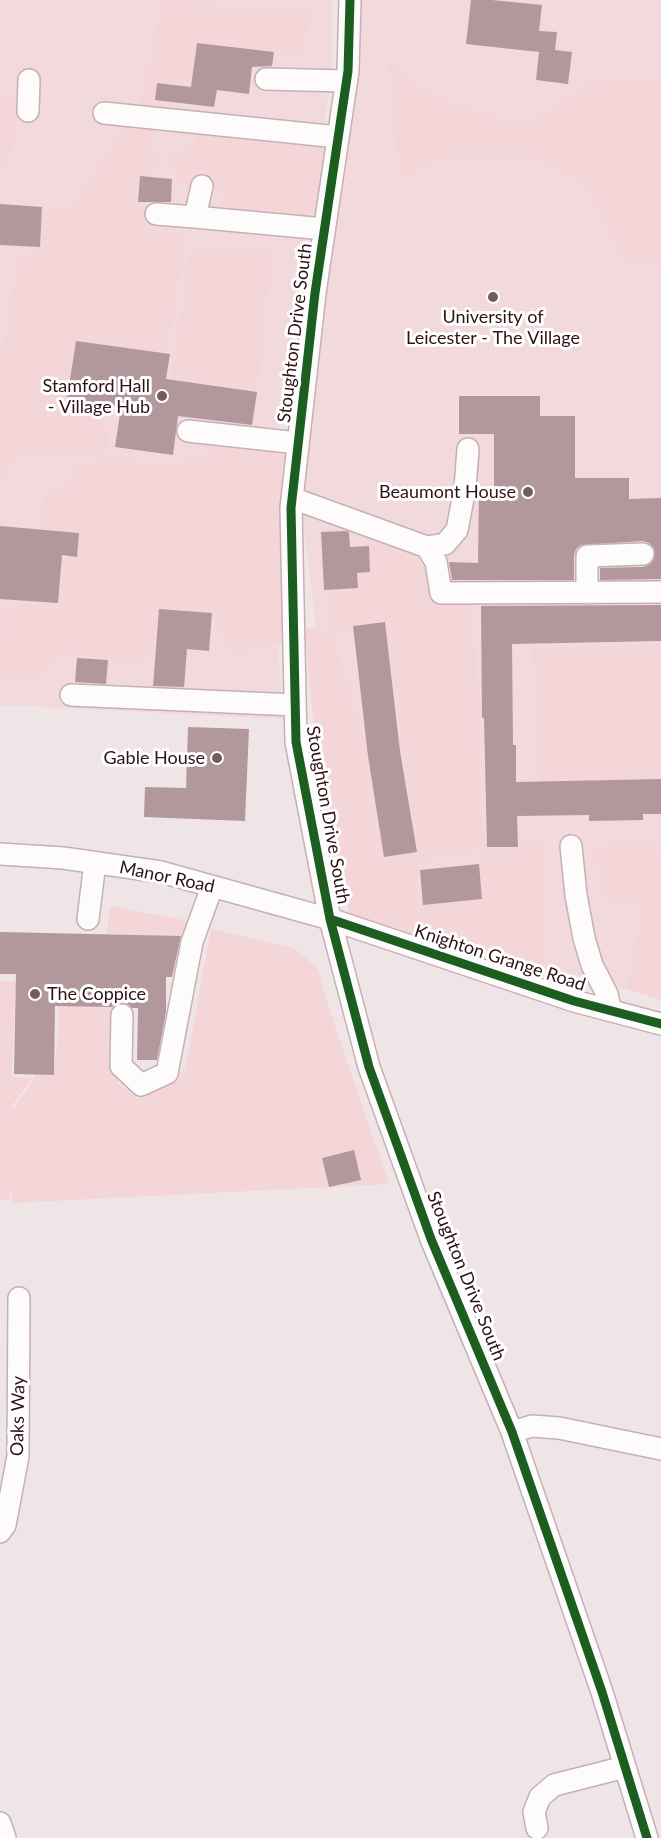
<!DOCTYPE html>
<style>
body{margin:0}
canvas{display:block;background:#efe5e6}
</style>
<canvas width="661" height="1838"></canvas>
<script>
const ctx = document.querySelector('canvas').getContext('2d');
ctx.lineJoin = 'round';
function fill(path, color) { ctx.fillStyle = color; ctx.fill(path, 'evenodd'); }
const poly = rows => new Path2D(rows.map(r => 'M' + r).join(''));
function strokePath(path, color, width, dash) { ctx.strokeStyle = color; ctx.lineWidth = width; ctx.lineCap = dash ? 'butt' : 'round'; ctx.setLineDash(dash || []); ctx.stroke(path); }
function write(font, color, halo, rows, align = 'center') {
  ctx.font = font + ' Lato,sans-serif'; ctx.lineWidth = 6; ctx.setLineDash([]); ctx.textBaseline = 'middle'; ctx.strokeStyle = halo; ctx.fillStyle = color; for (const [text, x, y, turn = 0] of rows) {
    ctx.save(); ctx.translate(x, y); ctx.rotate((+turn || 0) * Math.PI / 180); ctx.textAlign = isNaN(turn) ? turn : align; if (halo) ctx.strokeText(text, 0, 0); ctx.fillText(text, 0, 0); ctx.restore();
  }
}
fill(poly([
 [0,0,332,0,332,74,284,379,270,520,283,719,0,705],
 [354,0,661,0,661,998,350,918,301,501]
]), '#f2d9dc');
fill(poly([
 [162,1,311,11,304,54,197,43,192,81,157,83,151,110,139,107],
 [388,62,414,85,451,103,524,125,588,84,630,79,661,79,661,266,626,263,587,187,533,157,451,156,400,180],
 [0,98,18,99,9,166,0,166],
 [127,122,153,124,151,143,163,167,140,176,138,202,155,233,187,236,166,353,76,341,65,406,106,417,109,453,22,453,0,480,0,362,18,260,40,247,43,207,69,210],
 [198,123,336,137,322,229,222,219,223,192,177,181,170,152,196,145],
 [191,245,272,252,257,392,171,377],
 [226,448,297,455,294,643,249,649,248,652,228,652,215,614,166,610,146,663,63,653,41,677,20,675,11,681,0,676,0,671,4,669,0,669,3,606,58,603,62,560,77,557,78,533,40,528,45,497,77,477,72,469,109,456,113,458,159,463,182,462],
 [362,523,427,547,474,618,483,848,442,853,519,851,529,839,547,841,543,991,418,935,350,918,311,701,305,628,331,631,324,590,358,587,357,573,370,572],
 [385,622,420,861,478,853,482,899,423,905,418,930,417,852,384,857,367,747,331,632],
 [661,644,661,779,540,782,532,648],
 [651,838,661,861,661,1000,627,989,642,907,628,902,611,900,600,892,601,874,591,847],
 [110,906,199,923,194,938,107,934],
 [211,929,294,948,318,969,330,1012,389,1184,12,1203,10,1184,10,1200,0,1200,0,981,16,981,12,1077,32,1078,12,1106,15,1107,36,1075,54,1075,59,1023,56,970,84,971,84,1007,119,1007,121,1063,117,1083,138,1099,158,1090,185,1070]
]), '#f4d5d8');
fill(poly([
 [471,0,492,0,542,5,539,31,557,32,555,50,572,52,568,84,536,80,539,52,466,44],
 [197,43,274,52,272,66,252,67,249,94,217,90,214,107,155,100,157,83,191,87],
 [140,176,172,179,171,202,138,202],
 [0,204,42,207,40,247,0,245],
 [76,341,170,354,166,379,257,392,252,425,178,416,173,455,115,447,121,407,67,399],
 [459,396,540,396,540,416,575,416,575,478,629,478,629,499,661,498,661,579,600,580,600,568,643,567,650,564,654,559,654,548,649,543,643,541,581,545,576,549,574,555,574,580,452,580,449,562,478,563,479,488,494,488,494,434,459,434],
 [0,526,79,533,77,557,62,555,58,603,0,599],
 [346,531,349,532,350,547,369,546,370,572,357,573,358,588,324,590,321,532],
 [661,605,661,641,512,644,513,745,516,745,516,782,661,779,661,814,643,814,643,820,589,821,589,815,517,816,518,847,487,847,484,718,482,718,481,606],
 [159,609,212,613,209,651,187,649,184,687,153,686],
 [385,622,400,751,417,852,384,857,368,756,353,626],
 [77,658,108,660,106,684,75,682],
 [188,727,249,729,245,821,144,817,145,787,186,788],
 [479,864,482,899,423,905,420,870],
 [0,932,181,936,172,977,166,977,166,1012,157,1060,137,1060,138,1008,132,1008,128,1004,122,1002,112,1007,55,1006,54,1075,14,1074,16,974,0,974],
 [354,1150,361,1180,329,1187,322,1158]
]), '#b2989d');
const minor = poly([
 [350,0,348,71,315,293,291,508,296,742,330,919,369,1067,431,1239,512,1432,602,1692,647,1838],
 [266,79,346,81],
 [28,111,29,80],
 [104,113,338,137],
 [202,186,195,217,324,229],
 [156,214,195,217],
 [188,431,298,443],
 [292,498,427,547,436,562,441,593,661,592],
 [427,547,445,544,457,530,465,488,468,449],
 [587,593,587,556,643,554],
 [71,695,295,705],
 [571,846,576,895,584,938,592,965,607,994,611,1011],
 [0,854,63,858,161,872,330,919,574,1001,661,1024],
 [88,919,95,863],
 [122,1015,121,1066,141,1085,167,1073,192,942,212,887],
 [512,1432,532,1426,559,1428,661,1449],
 [0,1532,5,1525,18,1456,19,1298],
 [0,1823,5,1838],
 [537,1828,534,1812,540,1797,554,1785,625,1767]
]);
strokePath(minor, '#c4b1b3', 24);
strokePath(minor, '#fdfbfb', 21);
strokePath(poly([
 [350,0,348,71,315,293,291,508,296,742,330,919,369,1067,431,1239,512,1432,602,1692,647,1838],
 [330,919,574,1001,661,1024]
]), '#1b5e20', 9);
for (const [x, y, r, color] of [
 [493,297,6,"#725c5f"],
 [162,396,6,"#725c5f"],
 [528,492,6,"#725c5f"],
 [217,758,6,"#725c5f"],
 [35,994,6,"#725c5f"]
]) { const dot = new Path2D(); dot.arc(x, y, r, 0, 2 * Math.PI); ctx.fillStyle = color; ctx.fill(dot); strokePath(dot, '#fff', 2); }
write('18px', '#2f1217', '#fff', [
 ["University of",493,317,"center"],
 ["Leicester - The Village",493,338,"center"],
 ["Stamford Hall",150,386],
 ["- Village Hub",150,407],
 ["Beaumont House",516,492],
 ["Gable House",205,758],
 ["The Coppice",47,994,"left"]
], 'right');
write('18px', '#2f1217', '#fff', [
 ["Stoughton Drive South",295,333,-83],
 ["Stoughton Drive South",328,815,80],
 ["Manor Road",167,877,12],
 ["Knighton Grange Road",500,958,18],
 ["Stoughton Drive South",466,1276,68],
 ["Oaks Way",18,1416,-89]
]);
</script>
